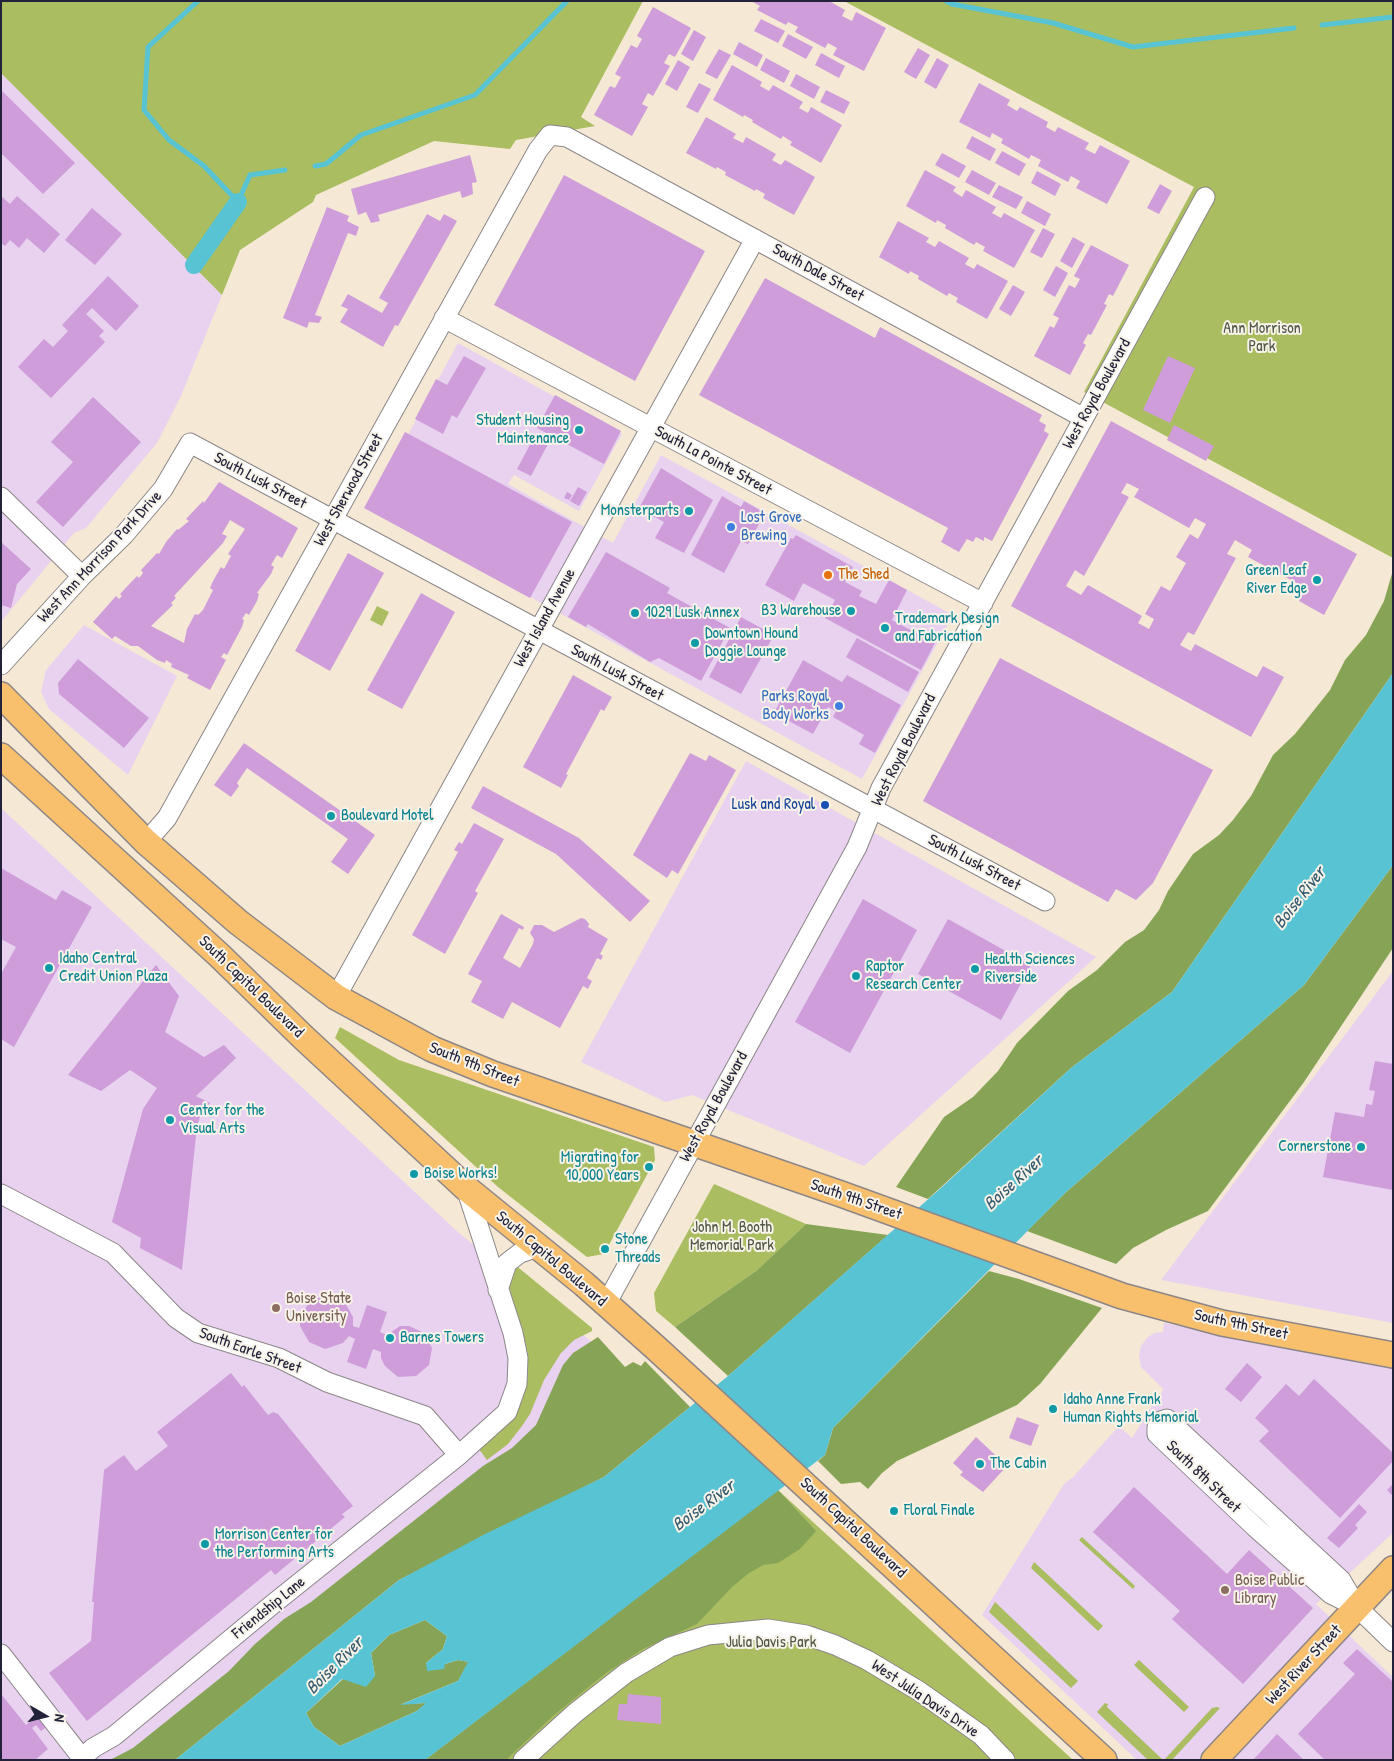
<!DOCTYPE html>
<style>
body{margin:0}
#map{position:relative;width:1394px;height:1761px;overflow:hidden;background:#f5e9d5;font-family:"Patrick Hand",sans-serif}
canvas{display:block}
.frame{position:absolute;inset:0;border:2px solid #22223b;pointer-events:none}
.north{position:absolute;left:20px;top:1691px;width:50px;height:50px;-webkit-text-stroke:4px #f7f3e8;paint-order:stroke;rotate:98deg;font-size:14px;font-weight:700;line-height:20px;text-align:center;color:#22223b}
.north::after{content:'';display:block;margin:auto;width:18px;height:22px;background:#22223b;clip-path:polygon(50% 0,100% 100%,50% 72%,0 100%)}
</style>
<div id="map">
<canvas width="1394" height="1761"></canvas>
<div class="frame"></div>
<div class="north">N</div>
</div>
<script>
const ctx = document.querySelector('canvas').getContext('2d');
ctx.lineJoin = 'round';
function fill(path, color) { ctx.fillStyle = color; ctx.fill(path, 'evenodd'); }
const poly = rows => new Path2D(rows.map(r => 'M' + r).join(''));
function strokePath(path, color, width, dash) { ctx.strokeStyle = color; ctx.lineWidth = width; ctx.lineCap = dash ? 'butt' : 'round'; ctx.setLineDash(dash || []); ctx.stroke(path); }
function write(font, color, halo, rows, align = 'center') {
  ctx.font = font + ' "Patrick Hand",sans-serif'; ctx.lineWidth = 4; ctx.setLineDash([]); ctx.textBaseline = 'middle'; ctx.strokeStyle = halo; ctx.fillStyle = color; for (const [text, x, y, turn = 0] of rows) {
    ctx.save(); ctx.translate(x, y); ctx.rotate((+turn || 0) * Math.PI / 180); ctx.textAlign = isNaN(turn) ? turn : align; if (halo) ctx.strokeText(text, 0, 0); ctx.fillText(text, 0, 0); ctx.restore();
  }
}
fill(poly([
 [1,73,222,295,181,396,157,443,86,528,74,533,1,622],
 [458,343,622,434,579,511,514,475,508,484,613,543,661,455,953,615,862,779,368,508],
 [84,625,177,676,128,775,49,709,41,692,46,670],
 [746,761,1096,957,864,1166,692,1095,666,1102,581,1062],
 [1,808,459,1233,642,1383,158,1760,1,1760],
 [1393,971,1393,1323,1161,1280],
 [1164,1323,1393,1365,1393,1533,1316,1604,1393,1677,1393,1760,1137,1760,982,1615,1064,1484,1073,1477,1119,1426,1132,1438,1151,1407,1159,1400,1163,1389,1141,1367,1139,1356,1141,1346,1148,1337,1155,1333,1163,1332]
]), '#e8d2ef');
fill(poly([
 [1,1,643,1,581,117,595,126,516,140,510,149,434,141,316,195,313,202,240,250,222,295,1,73],
 [844,1,1393,1,1393,558,1084,392,1194,187],
 [377,606,389,612,382,626,370,620],
 [340,1027,399,1060,654,1147,655,1160,604,1254,587,1257,498,1187,335,1038],
 [714,1184,806,1224,756,1271,675,1327,656,1311,654,1293],
 [514,1264,592,1328,592,1331,574,1340,561,1353,544,1380,530,1414,522,1426,508,1444,487,1460,479,1449,512,1418,524,1394,528,1375,527,1349,508,1283],
 [778,1490,1073,1760,425,1760],
 [1082,1537,1135,1586,1133,1589,1079,1540],
 [1034,1562,1103,1626,1098,1631,1031,1568],
 [995,1602,1078,1681,1071,1688,989,1612],
 [1139,1660,1189,1707,1184,1712,1134,1665],
 [1105,1703,1108,1704,1107,1707,1163,1760,1148,1760,1097,1712],
 [1217,1707,1220,1708,1172,1760,1164,1760,1212,1708]
]), '#aabd60');
fill(poly([
 [1393,570,1393,673,1172,992,1071,1068,928,1199,896,1187,944,1117,973,1097,998,1071,1017,1043,1068,991,1097,970,1125,942,1144,930,1159,910,1168,891,1193,854,1219,835,1233,820,1251,796,1273,755,1295,734,1330,690,1345,660,1366,635,1384,601],
 [1393,865,1393,948,1304,1082,1208,1211,1166,1230,1133,1248,1116,1264,1027,1231,1065,1193,1304,985],
 [806,1224,888,1235,728,1376,675,1327,756,1271],
 [989,1271,1019,1279,1102,1308,1040,1384,1017,1405,897,1461,882,1473,868,1489,860,1482,841,1484,818,1461,825,1455,833,1428],
 [598,1337,625,1367,633,1362,641,1366,645,1361,690,1407,604,1477,399,1580,175,1760,110,1760,133,1748,229,1671,255,1644,284,1619,311,1602,483,1466,512,1448,536,1425,563,1365,573,1353],
 [778,1490,816,1531,800,1549,778,1563,763,1565,749,1573,732,1587,697,1624,643,1649,606,1673,553,1716,506,1760,425,1760],
 [425,1620,447,1636,443,1649,426,1663,445,1664,458,1660,469,1662,458,1681,402,1704,427,1703,417,1711,340,1746,314,1727,306,1713,343,1679,375,1676,371,1653,389,1635]
]), '#87a456');
fill(poly([
 [1393,673,1393,865,1304,985,1065,1193,833,1428,825,1455,425,1760,175,1760,399,1580,485,1534,604,1477,728,1376,942,1187,1071,1068,1172,992],
 [425,1620,447,1636,443,1649,426,1663,427,1671,444,1669,445,1664,458,1660,468,1662,458,1681,400,1705,426,1703,417,1711,340,1746,314,1727,306,1713,342,1679,366,1687,375,1676,371,1653,389,1635]
]), '#58c3d3');
strokePath(poly([
 [198,1,148,47,144,110,169,140,204,166,238,202,250,175,285,170],
 [946,1,952,4,1053,23,1133,47,1294,28],
 [1322,25,1393,17],
 [315,166,326,164,361,135,475,95,567,1]
]), '#58c3d3', 5);
strokePath(poly([
 [194,265,238,202]
]), '#58c3d3', 18);
fill(poly([
 [751,1,829,1,845,10,842,16,852,21,856,12,886,28,864,71,833,55,837,48,828,43,825,48,795,32,798,27,788,22,786,25,757,10,760,6],
 [653,7,691,28,675,57,669,54,664,63,670,66,653,96,648,93,642,104,648,107,632,136,594,115,610,86,615,88,621,77,615,74,631,45,637,48,642,39,637,36],
 [761,19,785,31,778,43,754,31],
 [694,30,706,37,693,61,681,54],
 [788,34,813,47,806,59,782,46],
 [739,42,763,55,757,67,733,54],
 [918,48,930,55,916,79,904,72],
 [719,49,731,55,717,79,705,73],
 [821,53,845,66,839,78,815,65],
 [766,58,790,71,784,83,760,70],
 [937,58,949,65,936,89,924,82],
 [678,60,690,67,677,91,665,84],
 [732,65,762,82,760,86,769,91,773,85,803,102,799,108,808,113,811,107,842,125,821,163,790,145,792,142,783,136,781,139,752,122,753,120,744,115,743,117,713,100],
 [796,74,820,87,814,99,790,86],
 [699,83,711,89,698,113,686,107],
 [979,83,1010,100,1007,105,1017,111,1020,107,1048,122,1046,127,1055,132,1058,127,1089,143,1085,149,1095,154,1100,145,1130,161,1107,204,1076,188,1080,181,1071,176,1068,182,1038,166,1041,160,1031,155,1029,159,1001,143,1003,139,992,133,990,138,959,122],
 [1,90,75,163,43,194,1,153],
 [826,90,850,102,844,114,820,102],
 [706,117,736,134,733,138,743,143,746,137,776,154,772,160,781,165,785,160,815,177,794,215,763,198,765,194,756,189,755,191,725,175,726,172,717,167,716,169,686,153],
 [972,136,996,149,990,161,966,148],
 [1002,151,1026,164,1019,176,995,163],
 [942,153,966,166,959,178,935,165],
 [470,155,477,182,472,183,473,194,462,198,460,191,378,215,380,221,371,223,366,212,358,215,351,189],
 [925,170,956,187,953,191,962,197,966,190,996,207,992,213,1001,218,1004,213,1035,230,1014,268,983,251,985,247,976,242,974,245,945,228,946,225,937,220,936,223,906,206],
 [972,170,996,183,989,195,965,182],
 [1037,171,1061,184,1055,196,1031,183],
 [564,175,705,251,635,381,494,305],
 [1160,184,1172,191,1159,214,1147,208],
 [999,185,1023,197,1016,209,992,197],
 [1,196,10,204,17,196,60,234,44,253,27,238,19,248,10,240,5,246,1,243],
 [1027,201,1051,214,1045,226,1021,213],
 [327,207,349,216,347,221,359,227,356,236,348,233,315,315,322,317,319,323,309,322,307,328,283,318],
 [92,208,122,234,95,265,65,240],
 [427,214,440,221,444,214,457,221,398,326,395,325,383,347,340,322,348,309,341,306,348,294,382,313,388,303,379,298],
 [898,221,929,238,926,242,935,247,939,241,969,258,965,264,974,269,977,264,1008,281,987,319,956,302,958,298,949,293,947,296,918,279,919,276,910,271,909,274,879,257],
 [1043,228,1055,234,1042,258,1030,252],
 [1073,237,1085,244,1072,268,1060,261],
 [1091,245,1129,265,1113,296,1109,294,1104,304,1107,305,1091,335,1088,334,1083,343,1086,345,1070,375,1034,356,1050,326,1054,328,1059,318,1053,315,1069,285,1075,288,1080,279,1074,276],
 [1056,266,1068,273,1055,297,1043,290],
 [108,276,139,306,116,331,92,308,86,314,104,331,99,336,105,342,51,398,18,367,44,339,53,347,68,331,62,325],
 [765,278,875,338,880,327,1042,415,1039,421,1046,425,1044,431,1049,434,992,541,984,537,984,541,976,537,973,542,967,539,959,552,941,542,948,528,699,395],
 [1013,285,1025,292,1011,316,999,309],
 [464,356,486,368,457,418,452,415,443,434,415,419,436,379,447,385],
 [1168,356,1195,368,1170,423,1143,410],
 [555,395,621,431,604,464,537,428],
 [93,397,141,442,63,527,36,502,73,462,51,442],
 [1111,421,1357,554,1324,615,1299,601,1306,588,1248,557,1252,550,1235,540,1227,554,1236,558,1194,635,1188,632,1180,645,1191,651,1195,644,1257,677,1263,666,1284,677,1251,737,1011,606],
 [1127,483,1139,489,1134,497,1189,528,1195,518,1206,524,1198,539,1190,534,1176,557,1186,563,1170,591,1161,586,1145,614,1154,619,1149,629,1138,623,1142,616,1088,585,1081,595,1066,586,1075,570,1084,576,1129,497,1121,493],
 [1174,425,1214,446,1206,461,1167,440],
 [405,432,572,522,530,598,364,508],
 [534,437,548,444,531,476,517,469],
 [661,468,713,500,684,553,655,538,664,522,639,508],
 [219,482,298,528,282,558,277,555,271,565,274,567,271,574,257,593,259,594,257,601,249,615,246,613,242,619,244,620,242,627,227,655,224,653,221,657,226,660,210,690,187,678,189,675,171,667,172,664,166,660,165,663,157,660,138,646,131,646,115,636,112,639,93,622,116,596,119,599,122,596,120,594,137,576,139,578,143,573,141,570,157,553,159,554,166,542,177,529,178,530,189,521,186,519,203,501,204,503],
 [230,520,245,529,228,554,231,556,224,569,221,567,213,581,210,588,213,590,203,610,198,615,195,614,187,629,184,643,151,626,173,605,171,603,176,598,174,596,223,543,227,536,222,534],
 [578,487,587,492,579,506,570,501],
 [567,492,572,495,569,500,564,498],
 [722,496,741,507,744,501,765,513,748,544,741,541,724,573,691,555],
 [796,535,853,567,845,582,862,591,859,596,876,604,889,580,907,590,892,620,935,643,921,670,825,618,835,600,803,583,794,601,765,585,791,538,793,539],
 [1,542,31,569,17,584,11,608,1,605],
 [606,552,670,588,667,593,730,628,701,681,659,658,650,662,588,624,586,627,568,617],
 [348,553,384,573,330,671,295,651],
 [421,593,455,612,402,709,367,690],
 [741,617,774,635,741,694,709,677],
 [857,638,919,672,908,692,846,657],
 [1000,658,1213,770,1153,883,1136,900,1116,889,1108,902,923,801],
 [78,659,149,718,124,748,59,694,58,683],
 [803,660,842,682,847,675,901,705,875,753,859,744,864,735,833,717,836,711,828,707,813,734,774,713],
 [573,675,612,697,604,711,601,709,566,774,568,775,561,788,523,767],
 [244,743,375,835,348,874,331,862,348,839,247,768,237,783,239,786,231,797,214,785],
 [690,753,706,761,709,755,736,770,678,874,672,870,667,878,633,855],
 [483,786,579,838,650,901,630,922,556,854,471,808],
 [474,823,504,839,475,891,478,893,445,954,412,935,458,852,454,850,459,842,462,844],
 [1,868,56,900,62,890,92,907,14,1047,1,1039,1,974,16,947,1,939],
 [863,899,917,930,850,1053,795,1022],
 [501,914,524,927,523,930,519,928,503,958,520,968,533,944,534,939,530,933,534,925,542,925,554,932,581,918,585,919,589,924,588,927,608,939,600,954,603,956,601,960,597,958,587,978,592,981,588,989,583,986,560,1028,512,1002,503,1019,471,1002,482,981,468,974],
 [948,919,1031,965,1001,1020,918,974],
 [156,965,179,996,165,1032,204,1057,224,1045,236,1058,196,1096,210,1103,201,1114,197,1126,182,1270,140,1248,141,1238,112,1222,143,1109,157,1088,130,1070,101,1091,68,1075],
 [1375,1061,1393,1064,1393,1190,1323,1177,1335,1112,1364,1117,1366,1104,1372,1105,1375,1091,1369,1090],
 [327,1295,344,1301,353,1317,353,1326,359,1328,367,1305,387,1312,380,1332,387,1335,400,1326,409,1326,424,1333,432,1348,429,1365,416,1376,398,1377,385,1366,381,1358,381,1352,373,1349,366,1369,347,1362,355,1339,349,1336,343,1343,325,1349,309,1342,300,1326,300,1317,310,1301],
 [1247,1363,1262,1377,1241,1402,1225,1389],
 [231,1373,242,1387,244,1385,268,1415,273,1412,278,1414,353,1506,342,1514,345,1517,275,1575,271,1570,87,1721,49,1673,91,1641,94,1602,92,1602,104,1470,124,1455,136,1471,168,1446,157,1432],
 [1314,1379,1393,1453,1393,1461,1340,1518,1259,1441,1269,1431,1255,1418,1286,1384,1299,1396],
 [1017,1417,1039,1425,1031,1446,1009,1438],
 [976,1437,1007,1466,983,1492,960,1475,963,1472,953,1463],
 [1393,1484,1393,1496,1387,1490],
 [1134,1487,1227,1574,1249,1550,1313,1608,1243,1684,1172,1619,1180,1611,1093,1532],
 [1359,1504,1367,1512,1355,1525,1358,1528,1339,1548,1327,1538],
 [1357,1649,1393,1682,1393,1760,1325,1760,1298,1734,1355,1674,1343,1663],
 [1,1694,26,1725,38,1715,48,1726,41,1731,36,1725,32,1728,48,1749,35,1760,1,1760],
 [628,1694,661,1697,661,1724,617,1720,619,1704,627,1704],
 [1277,1734,1304,1760,1253,1760]
]), '#ce9dda');
const minor = poly([
 [444,318,983,603],
 [1,497,82,576],
 [1,665,82,576,124,535,163,489,190,443,1045,901],
 [146,842,167,818,538,150,550,135,567,137,1084,418],
 [336,997,755,239],
 [1,1194,113,1253,176,1318,198,1333,279,1358,327,1382,425,1416,459,1455],
 [498,1290,507,1263,520,1253,538,1247],
 [606,1304,857,847,881,788,1205,197],
 [1357,1607,1331,1594,1255,1527,1157,1434,1157,1427,1161,1421,1167,1419,1341,1580,1357,1607,1393,1642],
 [1,1654,82,1758],
 [80,1760,93,1748,114,1736,273,1604,459,1455,507,1412,517,1384,518,1358,513,1333,466,1188],
 [523,1760,575,1713,626,1673,670,1647,708,1635,768,1629,806,1635,835,1645,867,1660,919,1691,981,1735,1005,1760]
]);
const major = poly([
 [1,695,146,842,238,922,336,997,432,1049,493,1074,841,1194,1122,1296,1222,1323,1393,1355],
 [1,756,220,956,304,1038,466,1188,584,1284,656,1348,1104,1760],
 [1214,1760,1393,1569]
]);
strokePath(minor, '#8c8688', 21);
strokePath(major, '#8c8688', 28);
strokePath(minor, '#fff', 19);
strokePath(major, '#f8bf6c', 25);
for (const [x, y, r, color] of [
 [579,430,5,"#0f9aa8"],
 [689,511,5,"#0f9aa8"],
 [731,527,5,"#3f7fe0"],
 [828,575,5,"#e8710a"],
 [1317,580,5,"#0f9aa8"],
 [851,611,5,"#0f9aa8"],
 [635,613,5,"#0f9aa8"],
 [885,628,5,"#0f9aa8"],
 [695,643,5,"#0f9aa8"],
 [839,706,5,"#3f7fe0"],
 [825,805,5,"#1a4fb4"],
 [331,816,5,"#0f9aa8"],
 [49,968,5,"#0f9aa8"],
 [975,969,5,"#0f9aa8"],
 [856,976,5,"#0f9aa8"],
 [170,1120,5,"#0f9aa8"],
 [1361,1147,5,"#0f9aa8"],
 [649,1167,5,"#0f9aa8"],
 [414,1174,5,"#0f9aa8"],
 [605,1249,5,"#0f9aa8"],
 [276,1308,5,"#8d6e63"],
 [390,1338,5,"#0f9aa8"],
 [1053,1409,5,"#0f9aa8"],
 [980,1464,5,"#0f9aa8"],
 [894,1511,5,"#0f9aa8"],
 [205,1544,5,"#0f9aa8"],
 [1225,1590,5,"#8d6e63"]
]) { const dot = new Path2D(); dot.arc(x, y, r, 0, 2 * Math.PI); ctx.fillStyle = color; ctx.fill(dot); strokePath(dot, '#f7f3e8', 2); }
write('16px', '#22223b', '#f7f3e8', [
 ["South Dale Street",818,273,29],
 ["West Royal Boulevard",1097,394,-61],
 ["South La Pointe Street",713,461,28],
 ["South Lusk Street",260,481,28],
 ["West Sherwood Street",349,490,-61],
 ["West Ann Morrison Park Drive",100,557,-47],
 ["West Island Avenue",545,618,-61],
 ["South Lusk Street",617,673,28],
 ["West Royal Boulevard",904,750,-63],
 ["South Lusk Street",974,863,28],
 ["South Capitol Boulevard",251,987,44],
 ["South 9th Street",474,1065,22],
 ["West Royal Boulevard",714,1107,-61],
 ["South 9th Street",856,1200,19],
 ["South Capitol Boulevard",551,1259,40],
 ["South 9th Street",1241,1325,12],
 ["South Earle Street",250,1351,20],
 ["South 8th Street",1203,1477,44],
 ["South Capitol Boulevard",853,1528,43],
 ["Friendship Lane",269,1608,-39],
 ["West River Street",1304,1665,-47],
 ["West Julia Davis Drive",925,1699,34]
]);
write('16px', '#525848', '#f7f3e8', [
 ["Ann Morrison",1262,329],
 ["Park",1262,347],
 ["John M. Booth",732,1228],
 ["Memorial Park",732,1246],
 ["Julia Davis Park",771,1643]
]);
write('16px', '#0d838f', '#f7f3e8', [
 ["Student Housing",569,421,"right"],
 ["Maintenance",569,439,"right"],
 ["Monsterparts",679,511,"right"],
 ["Green Leaf",1307,571,"right"],
 ["River Edge",1307,589,"right"],
 ["B3 Warehouse",841,611,"right"],
 ["1029 Lusk Annex",645,613],
 ["Trademark Design",895,619],
 ["and Fabrication",895,637],
 ["Downtown Hound",705,634],
 ["Doggie Lounge",705,652],
 ["Boulevard Motel",341,816],
 ["Idaho Central",59,959],
 ["Credit Union Plaza",59,977],
 ["Health Sciences",985,960],
 ["Riverside",985,978],
 ["Raptor",866,967],
 ["Research Center",866,985],
 ["Center for the",180,1111],
 ["Visual Arts",180,1129],
 ["Cornerstone",1351,1147,"right"],
 ["Migrating for",639,1158,"right"],
 ["10,000 Years",639,1176,"right"],
 ["Boise Works!",424,1174],
 ["Stone",615,1240],
 ["Threads",615,1258],
 ["Barnes Towers",400,1338],
 ["Idaho Anne Frank",1063,1400],
 ["Human Rights Memorial",1063,1418],
 ["The Cabin",990,1464],
 ["Floral Finale",904,1511],
 ["Morrison Center for",215,1535],
 ["the Performing Arts",215,1553]
], 'left');
write('16px', '#366cbe', '#f7f3e8', [
 ["Lost Grove",741,518],
 ["Brewing",741,536],
 ["Parks Royal",829,697,"right"],
 ["Body Works",829,715,"right"]
], 'left');
write('16px', '#c56008', '#f7f3e8', [
 ["The Shed",838,575]
], 'left');
write('16px', '#164399', '#f7f3e8', [
 ["Lusk and Royal",815,805]
], 'right');
write('16px', '#785e54', '#f7f3e8', [
 ["Boise State",286,1299],
 ["University",286,1317],
 ["Boise Public",1235,1581],
 ["Library",1235,1599]
], 'left');
write('italic 18px', '#355a70', '#f7f3e8', [
 ["Boise River",1300,898,-52],
 ["Boise River",1014,1183,-42],
 ["Boise River",704,1506,-37],
 ["Boise River",335,1666,-45]
]);
</script>
